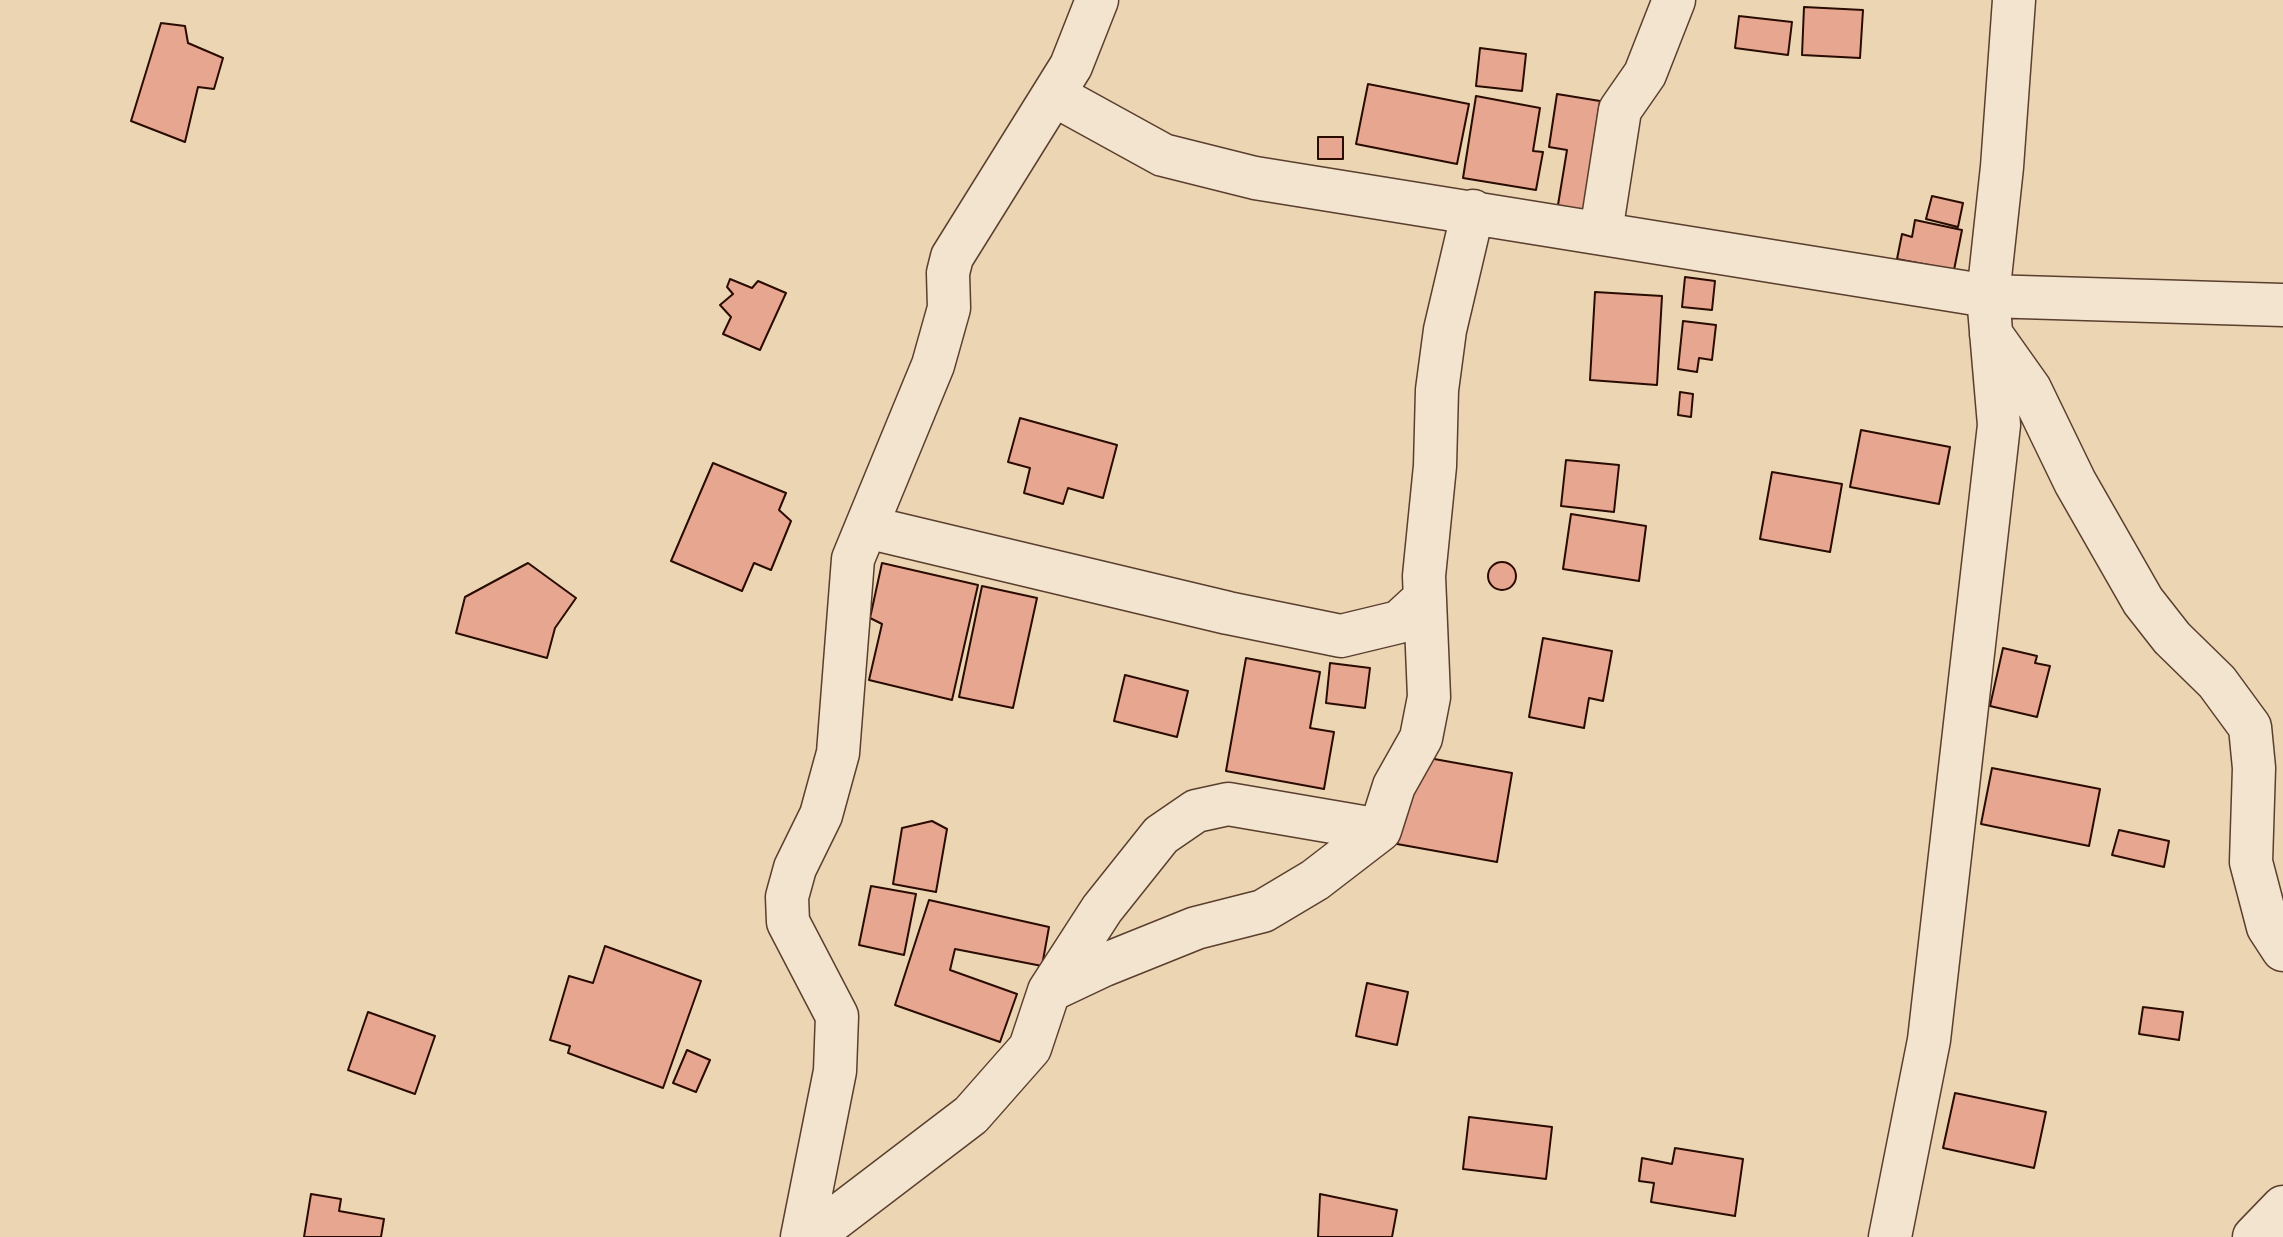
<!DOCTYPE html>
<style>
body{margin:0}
canvas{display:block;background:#ebd5b3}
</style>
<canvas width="2283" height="1237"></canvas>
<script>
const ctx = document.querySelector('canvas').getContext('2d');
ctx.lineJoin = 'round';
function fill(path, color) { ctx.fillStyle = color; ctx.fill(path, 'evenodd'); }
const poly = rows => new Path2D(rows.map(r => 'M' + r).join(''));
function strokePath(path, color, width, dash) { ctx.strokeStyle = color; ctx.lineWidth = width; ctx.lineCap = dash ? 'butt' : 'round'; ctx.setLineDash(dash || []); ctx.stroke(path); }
const building = poly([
 [1804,7,1863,10,1860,58,1802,55,1804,7],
 [1739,16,1792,22,1788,55,1735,48,1739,16],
 [161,23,185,26,188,43,223,58,214,89,198,87,185,142,131,121,161,23],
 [1480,48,1526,54,1522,91,1476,86,1480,48],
 [1368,84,1469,104,1457,164,1356,144,1368,84],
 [1557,94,1600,101,1583,214,1557,211,1567,150,1549,147,1557,94],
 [1476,96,1540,108,1533,151,1543,152,1536,190,1463,178,1476,96],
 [1318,137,1343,137,1343,159,1318,159,1318,137],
 [1932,196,1963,203,1958,227,1926,219,1932,196],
 [1915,220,1962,230,1954,270,1897,259,1902,234,1912,237,1915,220],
 [1685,277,1715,281,1712,310,1682,307,1685,277],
 [730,279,752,288,758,281,786,293,760,350,723,334,731,317,720,305,733,294,727,287,730,279],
 [1595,292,1662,296,1657,385,1590,380,1595,292],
 [1683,321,1716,325,1712,360,1699,358,1697,372,1678,369,1683,321],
 [1680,392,1693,394,1691,417,1678,415,1680,392],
 [1020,418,1117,445,1103,498,1068,488,1063,504,1024,493,1030,468,1008,462,1020,418],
 [1861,430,1950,447,1939,504,1850,487,1861,430],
 [1566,460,1619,465,1614,512,1561,506,1566,460],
 [713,463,786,493,779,510,791,521,771,570,754,563,742,591,671,561,713,463],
 [1772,472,1842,484,1830,552,1760,539,1772,472],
 [1571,514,1646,526,1639,581,1563,569,1571,514],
 '1488 576a14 14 0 1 1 28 0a14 14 0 1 1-28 0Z',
 [528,563,576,598,555,628,547,658,456,633,465,597,528,563],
 [882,563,978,585,952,700,869,680,882,624,870,618,882,563],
 [982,586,1037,598,1013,708,959,697,982,586],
 [1543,638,1612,651,1603,701,1589,698,1584,728,1529,717,1543,638],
 [2003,648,2037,656,2035,663,2050,666,2037,717,1990,706,2003,648],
 [1246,658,1320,672,1310,728,1334,732,1324,789,1226,771,1246,658],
 [1330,663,1370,668,1365,708,1326,703,1330,663],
 [1125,675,1188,691,1177,737,1114,721,1125,675],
 [1412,755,1512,773,1497,862,1397,844,1412,755],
 [1992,768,2100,789,2089,846,1981,824,1992,768],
 [932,821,947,829,936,892,893,884,902,828,932,821],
 [2119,830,2169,841,2164,867,2112,855,2119,830],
 [871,886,916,894,904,955,859,945,871,886],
 [929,900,1049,927,1042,966,955,949,950,970,1017,994,1000,1042,895,1005,929,900],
 [605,946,701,981,663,1088,568,1053,570,1046,550,1040,569,976,593,983,605,946],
 [1367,983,1408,992,1397,1045,1356,1036,1367,983],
 [2143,1007,2183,1012,2179,1040,2139,1034,2143,1007],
 [368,1012,435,1036,415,1094,348,1070,368,1012],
 [687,1050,710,1060,696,1092,673,1083,687,1050],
 [1955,1093,2046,1112,2034,1168,1943,1148,1955,1093],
 [1469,1117,1552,1127,1546,1179,1463,1169,1469,1117],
 [1675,1148,1743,1159,1735,1216,1651,1202,1654,1183,1639,1181,1642,1158,1672,1164,1675,1148],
 [311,1194,341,1199,339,1211,384,1219,381,1237,304,1237,311,1194],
 [1320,1194,1397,1210,1392,1237,1318,1237,1320,1194]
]);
fill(building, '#e6a690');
strokePath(building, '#2a0b01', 2);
const minor = poly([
 [1054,95,1163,155,1255,178,1988,296,2283,305],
 [1601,232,1620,110,1645,74,1674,0],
 [1991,334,2030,389,2075,482,2143,601,2172,638,2217,682,2250,727,2254,768,2251,862,2268,927,2283,950],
 [867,527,1228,613,1341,636,1399,622,1425,598],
 [1049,991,1102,909,1161,835,1196,811,1228,804,1380,830],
 [802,1237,835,1071,837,1016,788,922,787,897,795,868,821,815,838,753,853,559,933,365,949,308,948,273,952,257,1071,66,1097,0],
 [811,1237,971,1115,1030,1048,1049,991,1104,965,1196,928,1263,911,1315,880,1380,830,1394,786,1421,738,1429,697,1424,576,1435,466,1437,390,1445,330,1473,211],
 [1890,1237,1929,1040,1999,425,1988,296,2002,167,2014,0],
 [2254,1237,2283,1207]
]);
strokePath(minor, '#5a3e2e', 45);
strokePath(minor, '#f2e4ce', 42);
</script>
